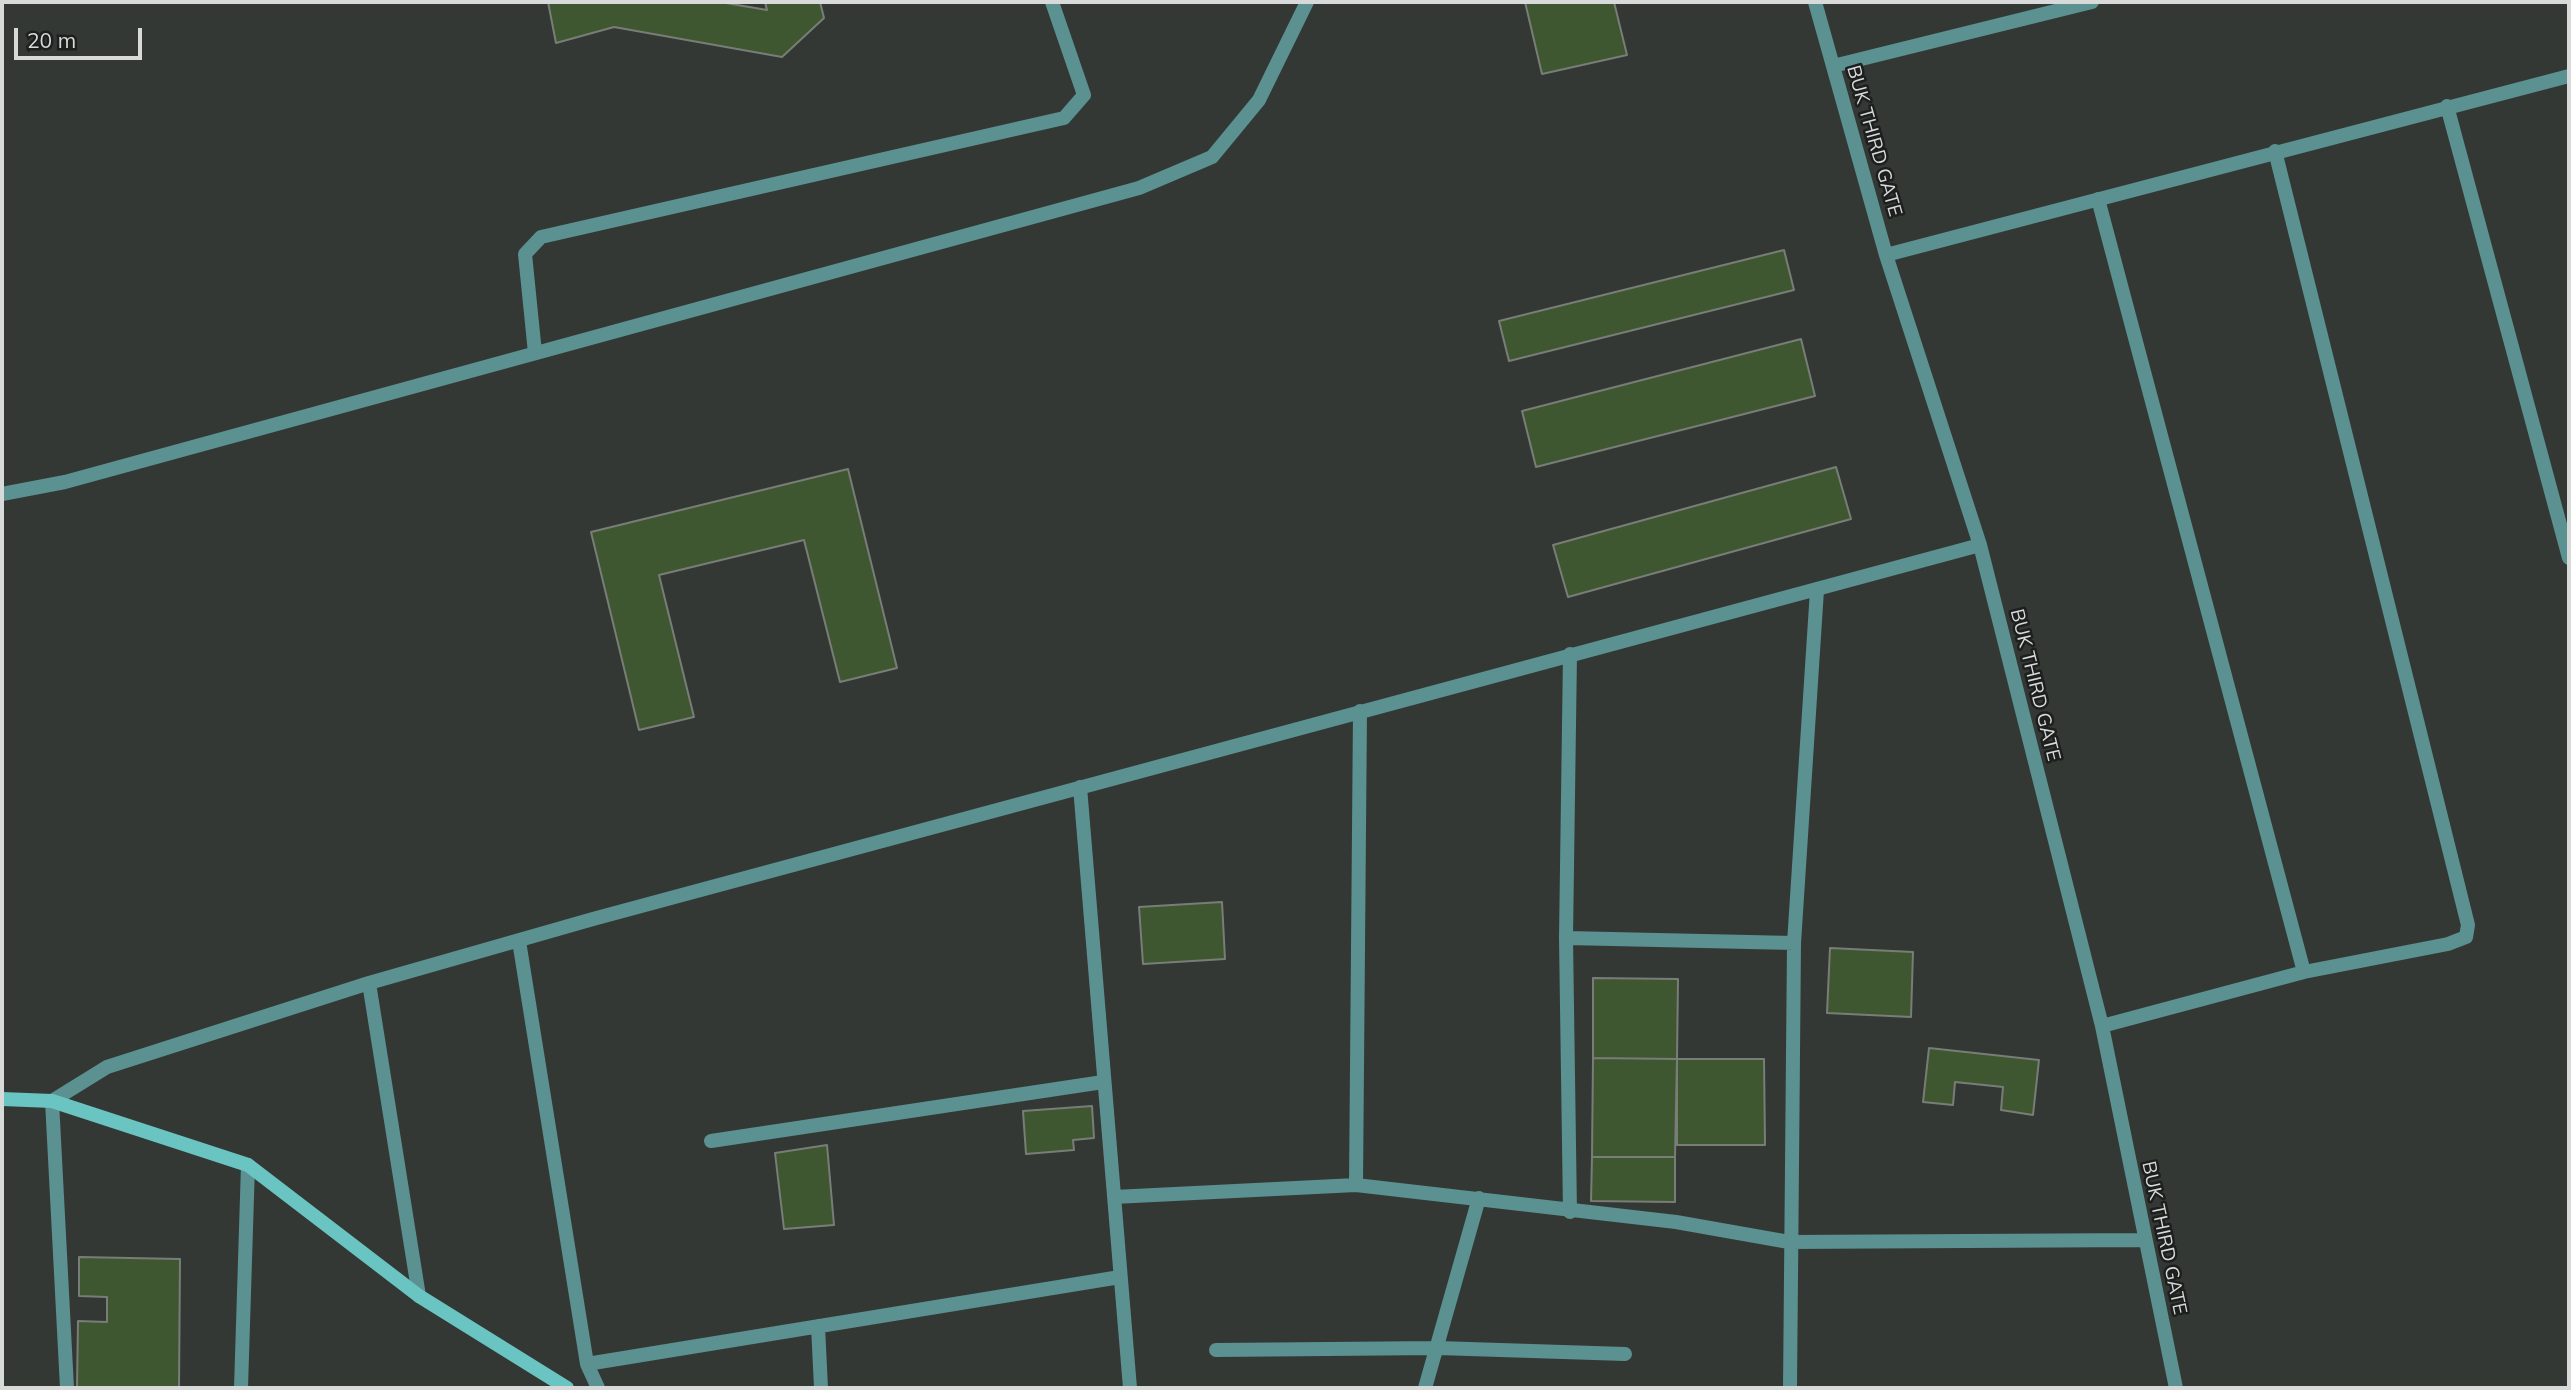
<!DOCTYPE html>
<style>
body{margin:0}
#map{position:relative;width:2571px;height:1390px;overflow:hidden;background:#333835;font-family:Mulish,sans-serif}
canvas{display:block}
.frame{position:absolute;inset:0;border:4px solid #d7dad9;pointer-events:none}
.scale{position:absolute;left:14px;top:28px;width:128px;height:32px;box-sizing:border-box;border:4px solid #d7dad9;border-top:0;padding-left:9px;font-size:21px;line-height:24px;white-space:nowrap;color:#d7dad9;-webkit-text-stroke:5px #1c1f1e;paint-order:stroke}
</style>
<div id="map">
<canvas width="2571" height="1390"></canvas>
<div class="frame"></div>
<div class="scale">20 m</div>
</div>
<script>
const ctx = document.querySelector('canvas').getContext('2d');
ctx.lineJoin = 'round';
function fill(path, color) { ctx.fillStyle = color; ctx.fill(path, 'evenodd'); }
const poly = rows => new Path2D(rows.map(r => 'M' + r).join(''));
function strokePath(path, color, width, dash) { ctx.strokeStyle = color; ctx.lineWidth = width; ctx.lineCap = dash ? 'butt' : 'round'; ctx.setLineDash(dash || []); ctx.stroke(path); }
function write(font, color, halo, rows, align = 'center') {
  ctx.font = font + ' Mulish,sans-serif'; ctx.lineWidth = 5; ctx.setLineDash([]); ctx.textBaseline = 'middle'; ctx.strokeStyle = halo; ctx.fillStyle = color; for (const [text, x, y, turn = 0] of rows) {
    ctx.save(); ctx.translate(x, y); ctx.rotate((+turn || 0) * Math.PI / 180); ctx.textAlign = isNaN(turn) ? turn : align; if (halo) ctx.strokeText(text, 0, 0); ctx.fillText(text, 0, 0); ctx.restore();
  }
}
const building = poly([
 [548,2,720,2,767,10,765,2,820,2,824,18,782,57,614,27,556,43,548,2],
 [1525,2,1614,2,1627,55,1542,74,1525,2],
 [1784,250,1794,290,1509,361,1499,321,1784,250],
 [1801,339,1815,396,1536,467,1522,411,1801,339],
 [1836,467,1851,519,1568,597,1553,545,1836,467],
 [848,469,897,668,840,682,804,540,659,575,694,717,639,730,591,532,848,469],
 [1222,902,1225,959,1143,964,1139,907,1222,902],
 [1830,948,1913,952,1911,1017,1827,1013,1830,948],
 [1593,978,1678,979,1677,1059,1593,1058,1593,978],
 [1929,1048,2039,1060,2033,1115,2001,1110,2003,1087,1955,1082,1953,1105,1923,1102,1929,1048],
 [1593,1058,1677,1059,1675,1157,1592,1157,1593,1058],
 [1677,1059,1764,1059,1765,1145,1677,1145,1677,1059],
 [1092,1106,1094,1138,1073,1140,1074,1150,1026,1154,1023,1111,1092,1106],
 [827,1145,834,1225,784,1229,775,1153,827,1145],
 [1592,1157,1675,1157,1675,1202,1591,1201,1592,1157],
 [79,1257,180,1259,179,1388,77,1387,78,1321,107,1322,107,1297,79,1296,79,1257]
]);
fill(building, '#3f5730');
strokePath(building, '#797d78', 2);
strokePath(poly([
 [535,353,525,254,541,237,1064,118,1084,95,1052,2],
 [2,494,65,482,1139,188,1212,157,1259,100,1307,2]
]), '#5b9190', 14);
strokePath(poly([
 [1815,2,1886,255,1980,545,2102,1026,2176,1388],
 [1833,66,2092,2],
 [2447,106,2569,558],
 [2098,199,2304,972],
 [1886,255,2569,76],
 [1080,787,1130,1388],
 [1566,938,1794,943],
 [519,941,587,1364,598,1388],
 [369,983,419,1296],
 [2102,1026,2304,972,2448,944,2466,937,2468,925,2275,151],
 [711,1141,1103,1082],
 [1356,1185,1360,711],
 [1114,1197,1356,1185,1676,1222,1789,1242,2144,1240],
 [1570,1212,1566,938,1570,654],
 [818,1326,821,1388],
 [1216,1350,1438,1348,1625,1354],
 [587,1364,1120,1277],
 [67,1388,52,1101,107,1067,369,983,593,919,1980,545],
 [241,1388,248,1165],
 [1425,1388,1479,1198],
 [1790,1388,1794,943,1817,590]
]), '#5b9190', 14);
strokePath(poly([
 [2,1099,52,1101,248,1165,419,1296,567,1388]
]), '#69c4c2', 14);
write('19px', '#d7dad9', '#1c1f1e', [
 ["BUK THIRD GATE",1874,141,74],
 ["BUK THIRD GATE",2035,685,76],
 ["BUK THIRD GATE",2164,1238,78]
]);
</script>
